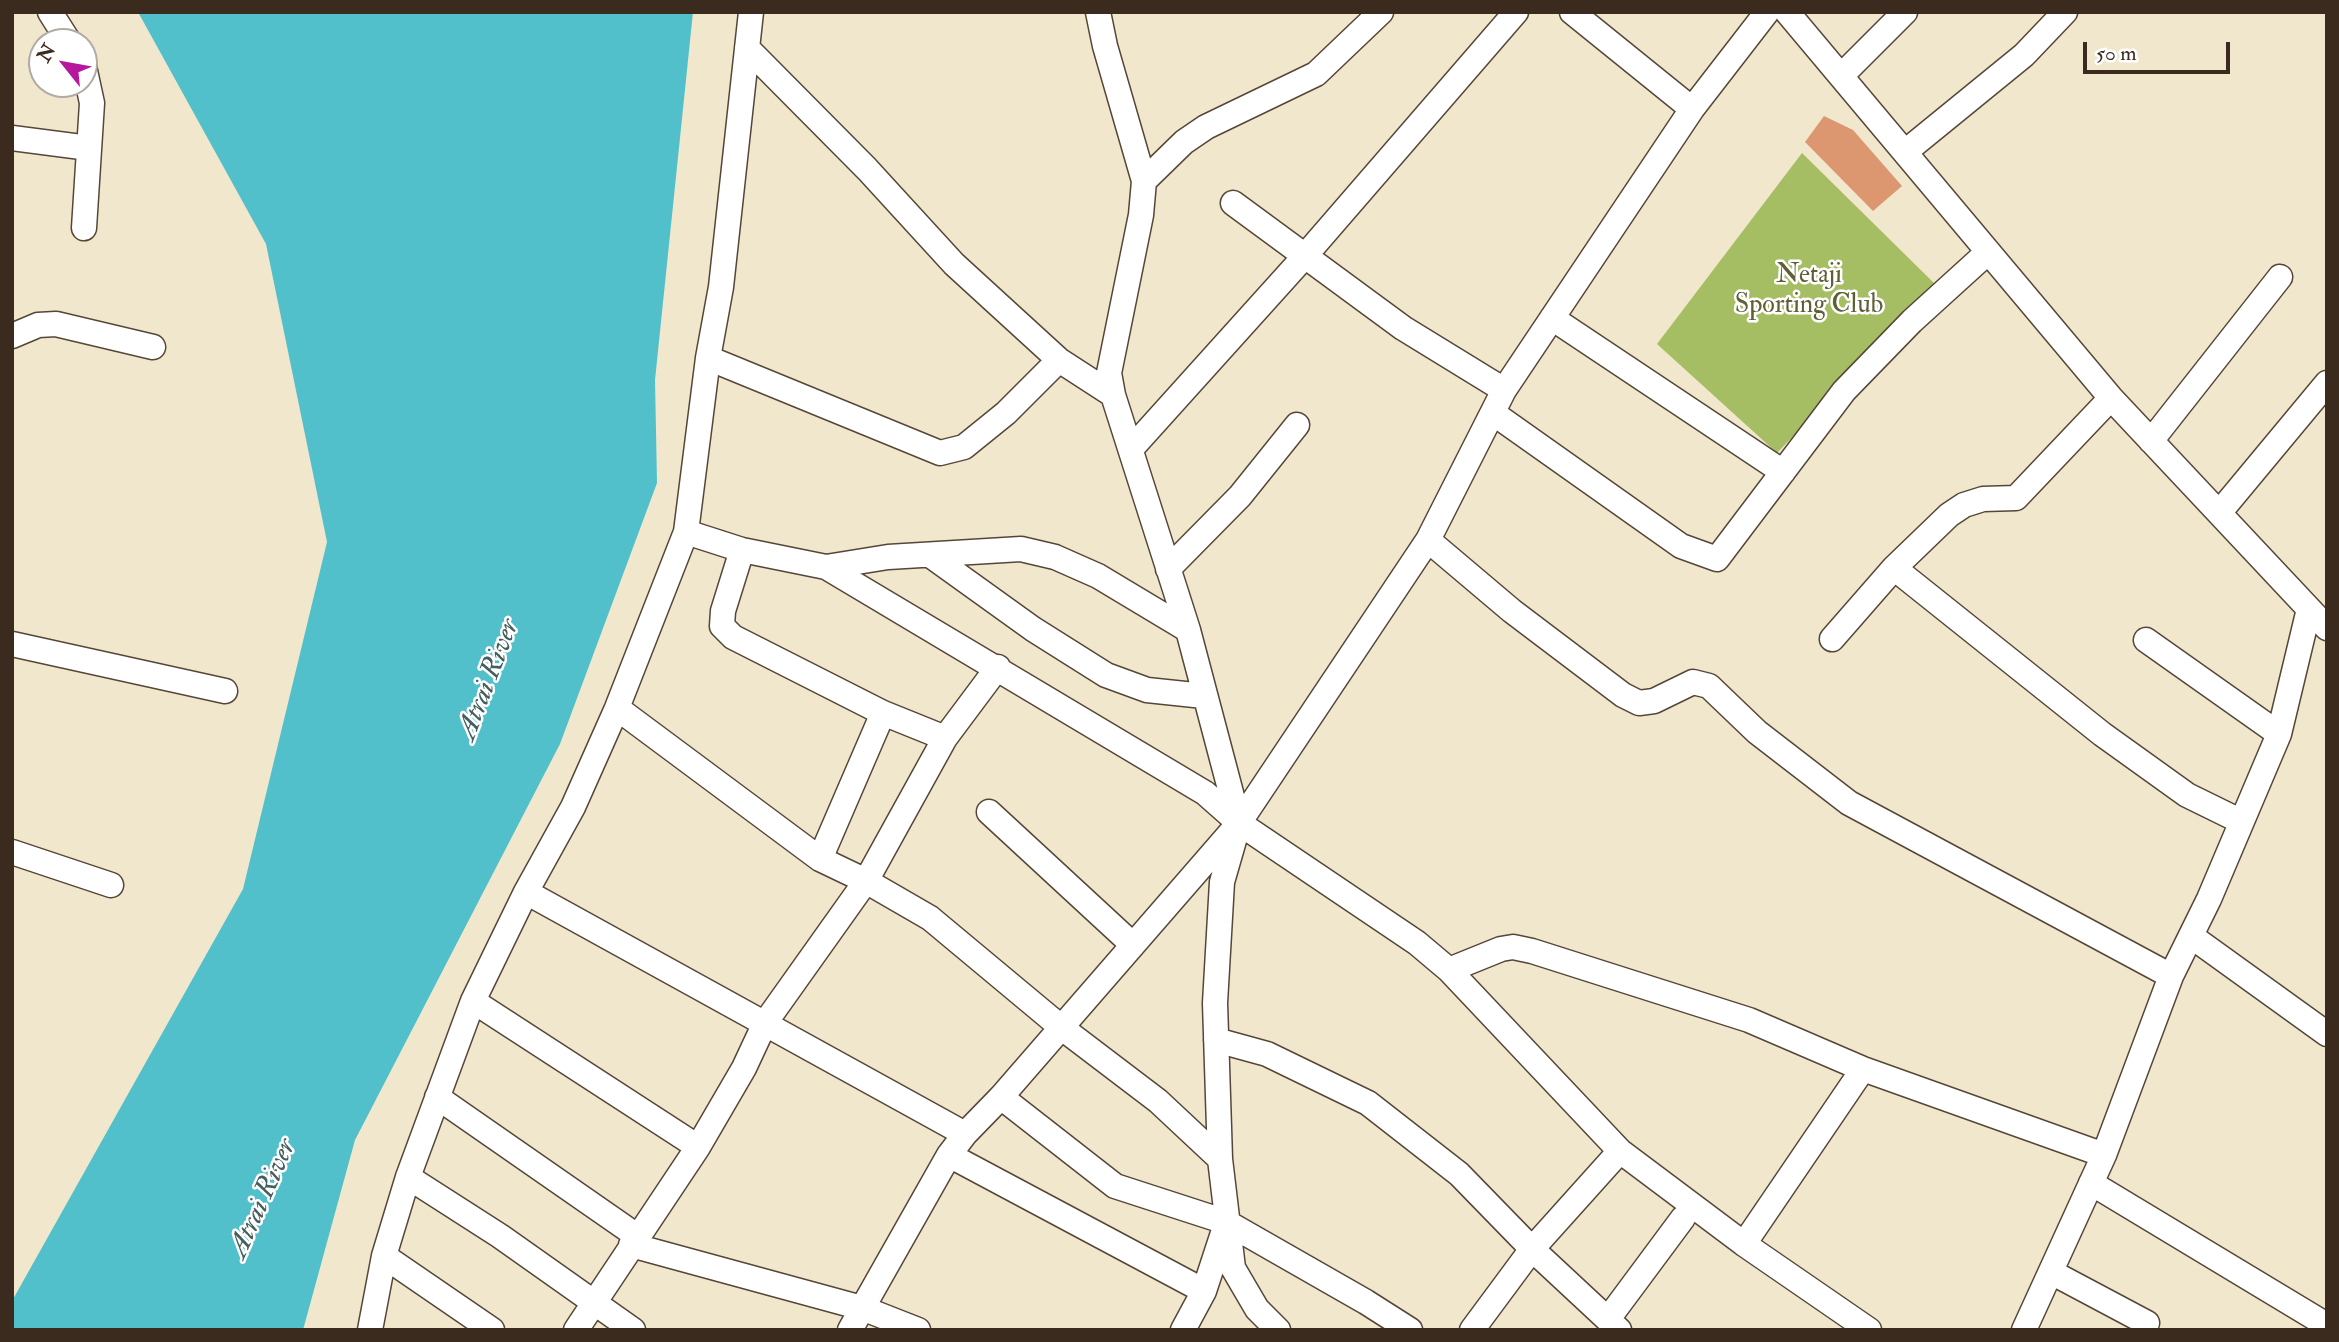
<!DOCTYPE html>
<style>
body{margin:0}
#map{position:relative;width:2339px;height:1342px;overflow:hidden;background:#f1e7cd;font-family:"IM FELL Double Pica",serif}
canvas{display:block}
.frame{position:absolute;inset:0;border:14px solid #3b2a1e;pointer-events:none}
.north{position:absolute;left:28px;top:28px;width:70px;height:70px;box-sizing:border-box;background:#fff;border:2px solid #b1aaa5;border-radius:50%;rotate:301deg;font-size:19px;font-weight:700;line-height:28px;text-align:center;color:#3b2a1e}
.north::after{content:'';display:block;margin:auto;width:24px;height:32px;background:#b5179e;clip-path:polygon(50% 0,100% 100%,50% 72%,0 100%)}
.scale{position:absolute;left:2083px;top:42px;width:147px;height:32px;box-sizing:border-box;border:4px solid #3b2a1e;border-top:0;padding-left:9px;font-size:21px;line-height:24px;white-space:nowrap;color:#3b2a1e;-webkit-text-stroke:5px #fff;paint-order:stroke}
</style>
<div id="map">
<canvas width="2339" height="1342"></canvas>
<div class="frame"></div>
<div class="north">N</div>
<div class="scale">50 m</div>
</div>
<script>
const ctx = document.querySelector('canvas').getContext('2d');
ctx.lineJoin = 'round';
function fill(path, color) { ctx.fillStyle = color; ctx.fill(path, 'evenodd'); }
const poly = rows => new Path2D(rows.map(r => 'M' + r).join(''));
function strokePath(path, color, width, dash) { ctx.strokeStyle = color; ctx.lineWidth = width; ctx.lineCap = dash ? 'butt' : 'round'; ctx.setLineDash(dash || []); ctx.stroke(path); }
function write(font, color, halo, rows, align = 'center') {
  ctx.font = font + ' "IM FELL Double Pica",serif'; ctx.lineWidth = 5; ctx.setLineDash([]); ctx.textBaseline = 'middle'; ctx.strokeStyle = halo; ctx.fillStyle = color; for (const [text, x, y, turn = 0] of rows) {
    ctx.save(); ctx.translate(x, y); ctx.rotate((+turn || 0) * Math.PI / 180); ctx.textAlign = isNaN(turn) ? turn : align; if (halo) ctx.strokeText(text, 0, 0); ctx.fillText(text, 0, 0); ctx.restore();
  }
}
fill(poly([
 [1802,153,1937,286,1777,453,1657,344]
]), '#a6be63');
fill(poly([
 [138,12,693,12,655,380,657,483,560,744,355,1140,303,1330,12,1330,12,1301,243,889,327,542,266,244]
]), '#52c0cb');
fill(poly([
 [1824,116,1853,130,1902,186,1873,211,1805,142]
]), '#dd9770');
const minor = poly([
 [50,12,69,42],
 [1098,12,1105,46,1144,181,1141,215,1109,373,1113,395,1188,630,1239,823,1222,882,1215,1003,1220,1159,1233,1268,1257,1309,1278,1330],
 [1572,12,1692,109],
 [1787,12,2111,398,2327,628],
 [747,48,867,169,954,264,1059,360,1113,395],
 [84,66,92,103,84,228],
 [1841,76,1905,12],
 [12,138,89,148],
 [1905,152,2024,55,2065,12],
 [1144,181,1184,142,1206,127,1316,74,1381,12],
 [1233,203,1403,328,1504,390],
 [1552,318,1783,472],
 [12,336,38,325,56,324,153,347],
 [708,358,940,453,964,447,1006,413,1059,360],
 [1493,413,1681,546,1717,559,1844,391,1912,321,1988,252],
 [2151,441,2280,277],
 [1131,449,1304,257,1516,12],
 [2219,513,2327,383],
 [686,532,742,550,826,567,888,557,1021,549,1055,557,1098,576,1188,630],
 [1428,540,1512,611,1623,695,1639,703,1654,701,1693,682,1709,686,1757,732,1849,803,2171,976],
 [742,550,723,611,722,626,733,637,883,713,945,738],
 [930,555,1033,629,1106,675,1147,690,1204,696],
 [826,567,1205,793,1239,823,1417,943,1449,970,1620,1151,1744,1244,1869,1330],
 [1894,568,2102,734,2187,795,2240,821],
 [1168,569,1240,496,1297,425],
 [1832,639,1894,568,1949,515,1964,505,1983,499,2016,498,2111,398],
 [2146,640,2279,734],
 [12,644,225,691],
 [617,708,820,859,866,881,930,918,1062,1028,1158,1101,1220,1159],
 [989,812,1133,945],
 [12,852,111,885],
 [820,859,883,713],
 [526,892,965,1134],
 [2191,936,2327,1034],
 [1449,970,1501,949,1513,947,1532,951,1749,1020,1863,1069,2104,1155],
 [473,1001,698,1147],
 [1216,1040,1267,1054,1368,1103,1459,1174,1532,1249,1619,1330],
 [437,1097,637,1236],
 [1001,1097,1115,1186,1226,1222,1366,1302,1410,1330],
 [949,1155,1204,1291],
 [408,1177,500,1236,633,1330],
 [2091,1183,2320,1321],
 [1744,1244,1863,1069],
 [631,1245,862,1308,918,1330],
 [384,1256,492,1330],
 [2051,1272,2147,1323],
 [1608,1319,1683,1218],
 [370,1330,384,1256,408,1177,473,1001,526,892,573,807,617,708,686,532,708,358,721,287,751,12],
 [576,1330,698,1147,744,1068,765,1023,866,881,945,738,998,667],
 [850,1330,949,1155,965,1134,1001,1097,1239,823,1428,540,1504,390,1692,109,1767,12],
 [1183,1330,1204,1291,1224,1230],
 [1472,1330,1532,1249,1620,1151],
 [2024,1330,2104,1155,2171,976,2209,899,2279,734,2309,609]
]);
strokePath(minor, '#564638', 27);
strokePath(minor, '#fff', 24);
write('26px', '#605e36', '#fff', [
 ["Netaji",1809,276],
 ["Sporting Club",1809,306]
]);
write('italic 28px', '#435e5b', '#fff', [
 ["Atrai River",490,680,-69],
 ["Atrai River",264,1199,-66]
]);
</script>
